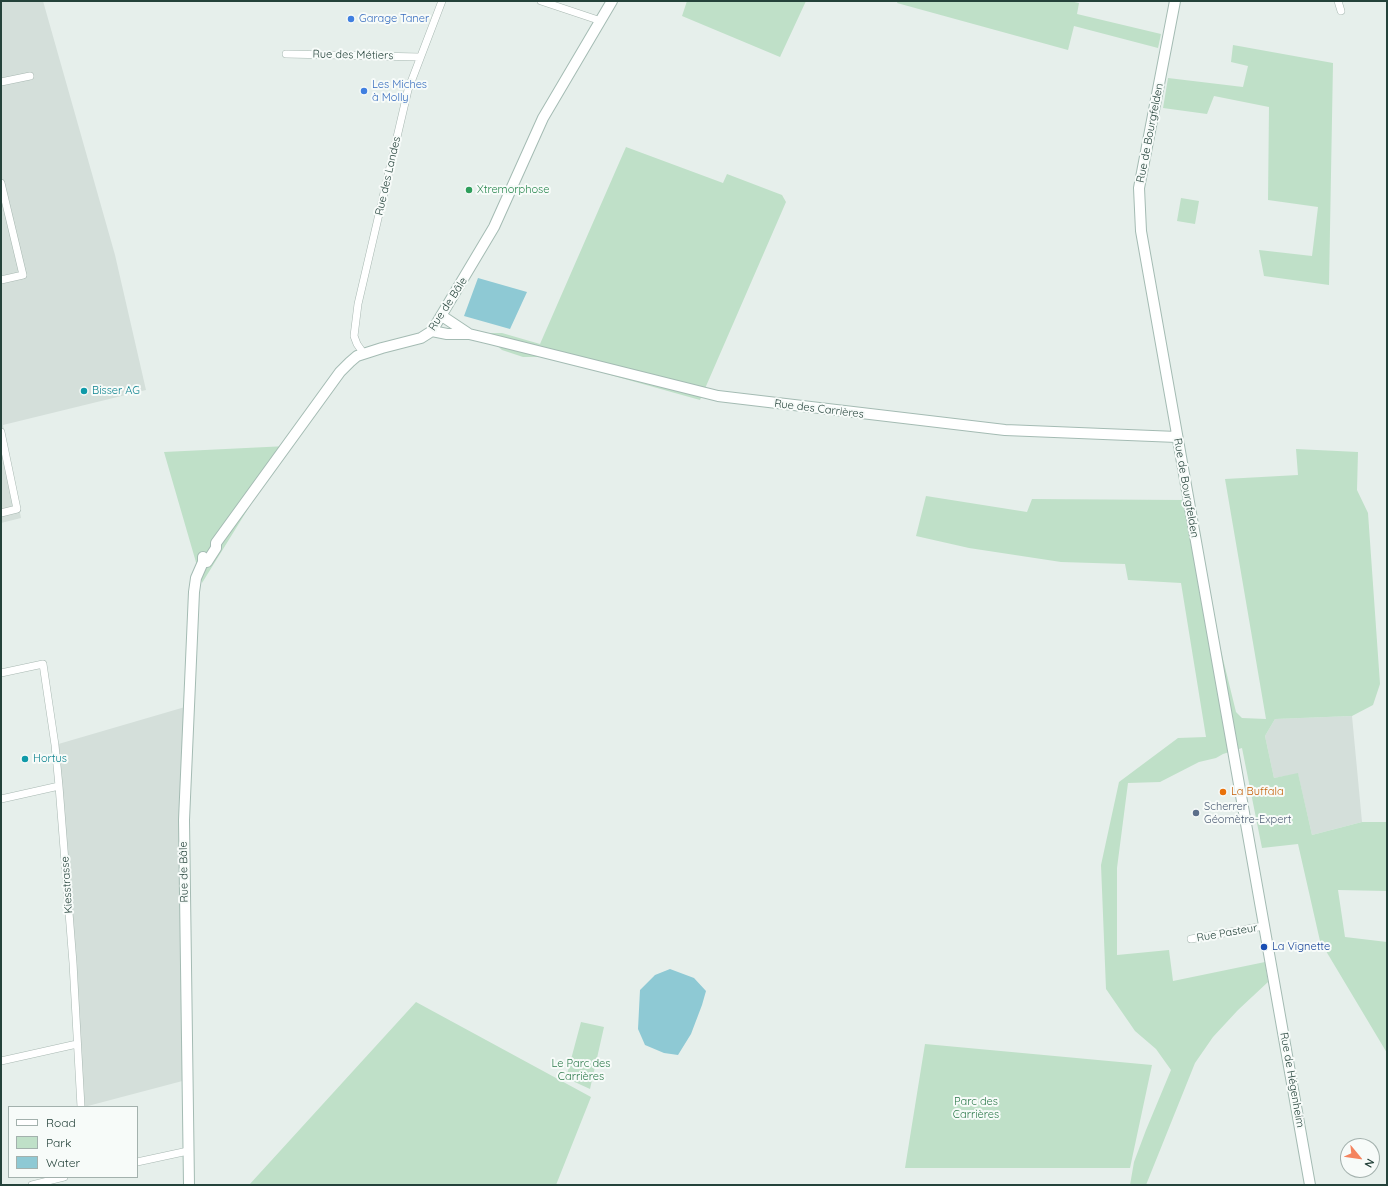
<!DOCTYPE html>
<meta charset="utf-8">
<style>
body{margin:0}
#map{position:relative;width:1388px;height:1186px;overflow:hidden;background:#e6efeb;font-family:Quicksand,sans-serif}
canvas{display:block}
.frame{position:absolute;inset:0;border:2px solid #24423a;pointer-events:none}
.legend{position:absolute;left:8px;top:1106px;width:130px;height:72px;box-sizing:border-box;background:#f7fbf9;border:1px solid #a3b1ad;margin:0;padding:5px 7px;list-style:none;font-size:12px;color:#24423a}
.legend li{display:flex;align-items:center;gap:8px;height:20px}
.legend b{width:20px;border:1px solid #a3b1ad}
.north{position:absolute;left:1340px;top:1138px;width:40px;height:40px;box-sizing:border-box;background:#f7fbf9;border:1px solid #a3b1ad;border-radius:50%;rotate:119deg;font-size:11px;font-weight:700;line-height:16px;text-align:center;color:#24423a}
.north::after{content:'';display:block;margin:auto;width:14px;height:18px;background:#f4845f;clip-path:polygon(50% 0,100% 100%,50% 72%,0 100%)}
</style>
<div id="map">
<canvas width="1388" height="1186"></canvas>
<div class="frame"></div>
<ul class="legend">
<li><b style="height:5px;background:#fff"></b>Road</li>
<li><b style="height:11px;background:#bfe0c8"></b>Park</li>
<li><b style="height:11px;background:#8ec9d4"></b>Water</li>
</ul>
<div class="north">N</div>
</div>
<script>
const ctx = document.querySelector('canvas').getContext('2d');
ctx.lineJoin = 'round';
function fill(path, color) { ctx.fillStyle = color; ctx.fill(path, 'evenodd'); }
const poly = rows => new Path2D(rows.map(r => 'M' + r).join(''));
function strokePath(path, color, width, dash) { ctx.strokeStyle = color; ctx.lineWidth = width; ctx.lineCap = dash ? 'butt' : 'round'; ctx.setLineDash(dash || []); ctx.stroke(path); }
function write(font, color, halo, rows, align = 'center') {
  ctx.font = font + ' Quicksand,sans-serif'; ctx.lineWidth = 4; ctx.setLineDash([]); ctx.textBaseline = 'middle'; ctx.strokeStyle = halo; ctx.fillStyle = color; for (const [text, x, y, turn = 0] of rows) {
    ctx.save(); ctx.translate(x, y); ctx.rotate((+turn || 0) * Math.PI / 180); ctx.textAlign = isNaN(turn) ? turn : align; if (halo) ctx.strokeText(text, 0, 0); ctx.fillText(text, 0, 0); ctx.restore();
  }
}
fill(poly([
 [1,1,43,1,115,255,146,390,3,425,21,518,1,523],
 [185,707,190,1079,84,1107,55,745],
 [1352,716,1362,822,1312,835,1298,774,1274,778,1265,736,1275,719]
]), '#d4dfda');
fill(poly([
 [687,1,806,1,780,57,682,16],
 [898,1,1070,1,1079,3,1077,14,1161,34,1158,48,1074,26,1068,50,897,3],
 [1233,45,1333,63,1329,285,1264,276,1259,250,1312,256,1318,207,1268,200,1269,107,1214,96,1207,114,1163,108,1168,78,1243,87,1248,66,1231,62],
 [626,147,723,183,727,174,782,195,786,202,700,400,546,357,523,357,502,350,495,344,487,333,502,333,540,344],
 [1181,198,1199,201,1195,224,1177,221],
 [287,446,202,583,164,452],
 [1296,449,1358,452,1357,490,1368,513,1380,684,1373,705,1352,716,1275,719,1265,736,1274,778,1298,773,1312,835,1362,822,1387,822,1387,891,1338,890,1345,937,1387,942,1387,1053,1320,941,1298,844,1262,848,1242,748,1223,754,1216,758,1199,762,1160,782,1128,783,1117,868,1117,955,1169,950,1173,981,1265,962,1268,982,1238,1010,1213,1037,1195,1063,1146,1185,1130,1185,1134,1162,1146,1130,1171,1070,1156,1049,1135,1031,1106,989,1101,865,1119,782,1178,738,1206,737,1181,583,1128,580,1125,564,1061,562,969,548,916,536,926,496,1027,512,1032,499,1184,500,1236,712,1242,718,1266,719,1225,479,1298,475],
 [416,1002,591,1097,556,1185,249,1185],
 [581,1022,604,1027,590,1089,566,1078],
 [925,1044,1152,1065,1130,1168,905,1168]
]), '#bfe0c8');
fill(poly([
 [478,278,527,292,510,329,464,316],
 [670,969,694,978,706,991,702,1005,691,1034,678,1055,664,1053,645,1045,638,1029,640,990,655,975]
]), '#8ec9d4');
const street = poly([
 [541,1,601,21],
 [1338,1,1341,11],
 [286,54,420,57],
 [1,82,30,76],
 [1,183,23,275,1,280],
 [364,354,357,344,354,336,358,304,408,90,442,1],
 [1,432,17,509,1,513],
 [1,673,43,664,55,745,59,786,73,963,81,1107],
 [1,799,59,786],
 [1191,939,1264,926],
 [1,1061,77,1044],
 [137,1162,188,1151],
 [32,1185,64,1177]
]);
const secondary = poly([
 [1175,1,1139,188,1141,231,1310,1185],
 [442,316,469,334],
 [432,331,447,334,469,334,490,339,718,396,1005,430,1177,437],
 [203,562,207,562,216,548,216,543,340,372,350,362,357,356,382,348,421,338,432,331,494,227,543,118,612,1],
 [189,1185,184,820,194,592,196,578,203,562,203,557]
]);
strokePath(street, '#a8b8b2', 8);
strokePath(secondary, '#a4bbb3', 12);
strokePath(street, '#fff', 7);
strokePath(secondary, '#fff', 10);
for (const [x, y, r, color] of [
 [351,19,4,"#3f7fe0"],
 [364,91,4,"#3f7fe0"],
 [469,190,4,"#2e9e5b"],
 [84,391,4,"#0f9aa8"],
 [25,759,4,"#0f9aa8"],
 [1223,792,4,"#e8710a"],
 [1196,813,4,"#5c6f8a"],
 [1264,947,4,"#1a4fb4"]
]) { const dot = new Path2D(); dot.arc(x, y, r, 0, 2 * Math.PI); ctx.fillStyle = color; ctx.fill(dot); strokePath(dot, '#f7fbf9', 1.5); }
write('11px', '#366cbe', '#f7fbf9', [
 ["Garage Taner",359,19],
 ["Les Miches",372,85],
 ["à Molly",372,98]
], 'left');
write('11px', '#24423a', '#f7fbf9', [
 ["Rue des Métiers",353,55,1],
 ["Rue de Bourgfelden",1150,133,-79],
 ["Rue des Landes",388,176,-77],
 ["Rue de Bâle",448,304,-57],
 ["Rue des Carrières",819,409,7],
 ["Rue de Bourgfelden",1186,488,80],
 ["Rue de Bâle",184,872,-91],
 ["Kiesstrasse",67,885,-94],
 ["Rue Pasteur",1227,933,-10],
 ["Rue de Hégenheim",1292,1080,80]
]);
write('11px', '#27864d', '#f7fbf9', [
 ["Xtremorphose",477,190]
], 'left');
write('11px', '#0d838f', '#f7fbf9', [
 ["Bisser AG",92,391],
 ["Hortus",33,759]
], 'left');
write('11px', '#c56008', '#f7fbf9', [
 ["La Buffala",1231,792]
], 'left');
write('11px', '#4e5e75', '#f7fbf9', [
 ["Scherrer",1204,807],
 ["Géomètre-Expert",1204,820]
], 'left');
write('11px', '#164399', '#f7fbf9', [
 ["La Vignette",1272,947]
], 'left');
write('11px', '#2d7a4b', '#f7fbf9', [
 ["Le Parc des",581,1064],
 ["Carrières",581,1077],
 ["Parc des",976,1102],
 ["Carrières",976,1115]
]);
</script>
